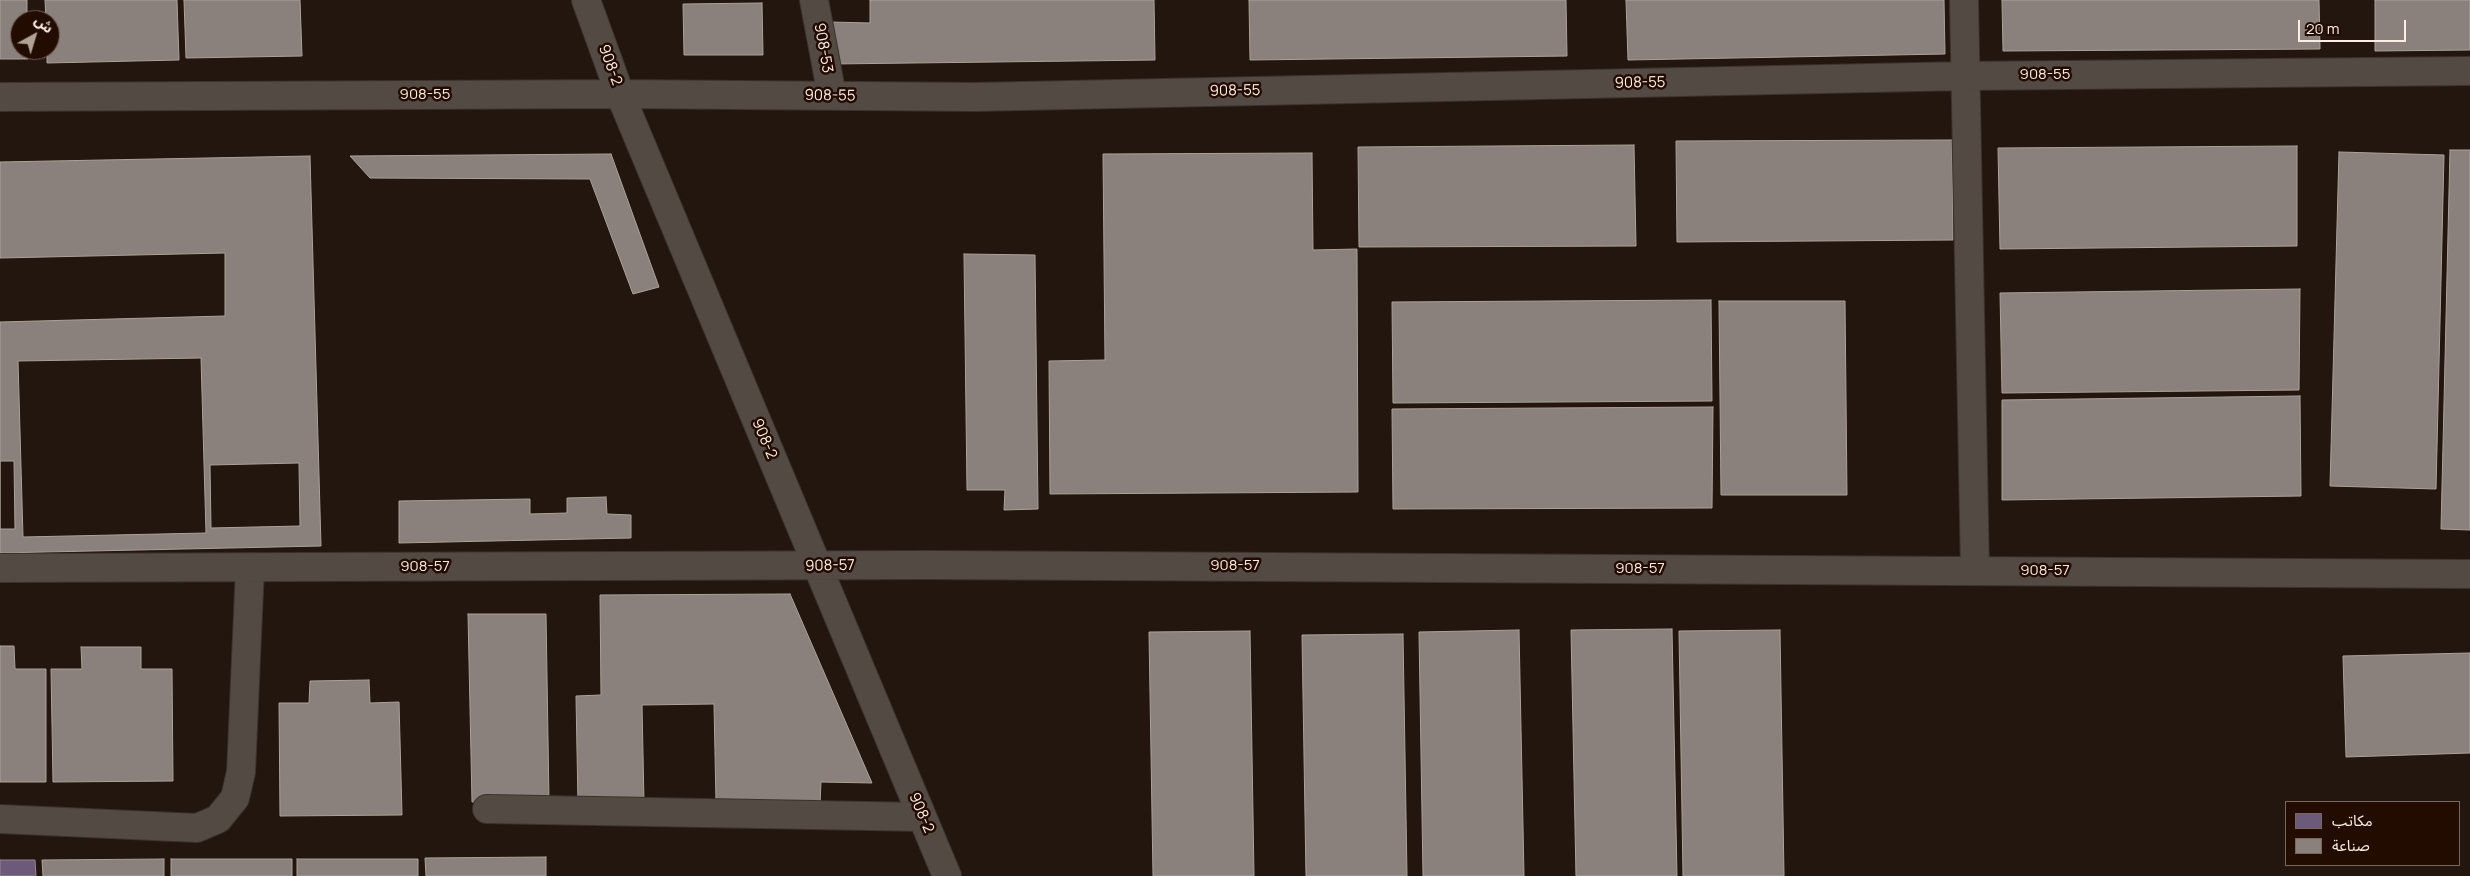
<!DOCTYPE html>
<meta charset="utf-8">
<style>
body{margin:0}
#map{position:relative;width:2470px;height:876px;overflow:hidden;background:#23160e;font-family:Manrope,"Noto Sans Arabic",sans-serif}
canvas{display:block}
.legend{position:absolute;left:2285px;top:801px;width:175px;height:65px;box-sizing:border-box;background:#220c00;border:1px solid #7a665b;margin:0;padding:6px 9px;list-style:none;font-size:15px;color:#feede3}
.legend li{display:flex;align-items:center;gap:10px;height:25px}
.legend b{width:25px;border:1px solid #7a665b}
.north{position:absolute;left:10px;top:10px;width:50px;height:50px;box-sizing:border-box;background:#220c00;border:1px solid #7a665b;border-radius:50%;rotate:39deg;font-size:14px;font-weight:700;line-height:20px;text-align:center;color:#feede3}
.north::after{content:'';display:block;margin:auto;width:18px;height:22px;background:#b1a298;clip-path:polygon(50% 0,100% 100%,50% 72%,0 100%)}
.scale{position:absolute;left:2298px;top:20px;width:108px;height:22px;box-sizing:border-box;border:2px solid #feede3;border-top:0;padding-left:6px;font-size:15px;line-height:18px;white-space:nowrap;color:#feede3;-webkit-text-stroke:4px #220c00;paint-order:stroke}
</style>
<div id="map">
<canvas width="2470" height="876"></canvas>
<ul class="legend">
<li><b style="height:14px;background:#6d597a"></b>مكاتب</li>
<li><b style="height:14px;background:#8a817c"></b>صناعة</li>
</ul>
<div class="north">ش</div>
<div class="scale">20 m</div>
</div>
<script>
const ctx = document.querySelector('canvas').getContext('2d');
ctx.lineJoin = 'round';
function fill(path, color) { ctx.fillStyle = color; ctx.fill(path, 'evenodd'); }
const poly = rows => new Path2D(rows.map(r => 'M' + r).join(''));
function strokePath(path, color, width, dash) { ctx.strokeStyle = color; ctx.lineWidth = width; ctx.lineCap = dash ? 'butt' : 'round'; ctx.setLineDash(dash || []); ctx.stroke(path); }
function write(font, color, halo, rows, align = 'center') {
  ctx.font = font + ' Manrope,sans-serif'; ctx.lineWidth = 5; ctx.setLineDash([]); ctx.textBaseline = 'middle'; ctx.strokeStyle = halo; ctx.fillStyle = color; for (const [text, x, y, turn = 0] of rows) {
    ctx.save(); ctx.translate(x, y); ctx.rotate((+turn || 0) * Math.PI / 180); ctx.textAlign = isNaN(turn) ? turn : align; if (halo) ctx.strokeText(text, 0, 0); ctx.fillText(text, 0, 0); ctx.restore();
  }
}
const offices = poly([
 [0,860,35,860,36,876,0,876,0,860]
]);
fill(offices, '#6d597a');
strokePath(offices, '#98859a', 1);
const industry = poly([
 [0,0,27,0,27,20,20,20,20,50,28,50,28,59,0,59,0,0],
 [45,0,177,0,179,60,47,63,47,50,50,50,50,20,46,20,45,0],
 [184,0,300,0,302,56,186,58,184,0],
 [870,0,1154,0,1155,60,832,64,831,22,870,23,870,0],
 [1249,0,1566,0,1567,56,1250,60,1249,0],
 [1626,0,1944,0,1945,54,1628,60,1626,0],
 [2002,0,2319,0,2320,49,2003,51,2002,0],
 [2375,0,2470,0,2470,50,2375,51,2375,0],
 [762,3,763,55,684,55,683,4,762,3],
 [1952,140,1953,240,1677,242,1676,141,1952,140],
 [1634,145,1636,246,1359,247,1358,147,1634,145],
 [2297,146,2297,246,2000,249,1998,148,2297,146],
 [2450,150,2470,150,2470,530,2441,529,2450,150],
 [2339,152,2444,155,2436,489,2330,486,2339,152],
 [1312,153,1313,250,1357,249,1358,492,1050,494,1049,361,1105,360,1103,154,1312,153],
 [611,154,659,287,633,294,590,179,370,178,350,156,611,154],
 [310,156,321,546,0,553,0,322,225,316,225,253,0,258,0,162,310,156],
 [964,254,1035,255,1038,509,1004,510,1005,490,967,490,964,254],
 [2300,289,2299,390,2002,393,2000,293,2300,289],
 [1711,300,1712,401,1393,403,1392,302,1711,300],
 [1719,301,1845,301,1847,495,1721,495,1719,301],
 [201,358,206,533,23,537,18,361,201,358],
 [2300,396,2301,496,2002,500,2002,400,2300,396],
 [1713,407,1712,508,1393,509,1392,409,1713,407],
 [0,461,14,461,15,529,0,529,0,461],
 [299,463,300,526,211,528,210,465,299,463],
 [606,497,607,514,631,515,631,538,399,543,399,501,530,499,530,514,567,513,567,498,606,497],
 [790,594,872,783,821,782,820,804,578,805,576,696,601,695,600,595,790,594],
 [468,614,546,614,549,801,472,802,468,614],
 [1672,629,1677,876,1576,876,1571,630,1672,629],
 [1519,630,1524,876,1423,876,1419,632,1519,630],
 [1780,630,1784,876,1683,876,1679,631,1780,630],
 [1250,631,1254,876,1153,876,1149,632,1250,631],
 [1403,634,1407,876,1306,876,1302,635,1403,634],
 [0,646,14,646,15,669,46,669,46,782,0,782,0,646],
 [81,647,141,647,141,669,172,669,173,781,53,782,51,669,82,669,81,647],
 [2470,653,2470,753,2346,757,2343,656,2470,653],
 [369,680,370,703,399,702,402,815,280,816,279,703,309,703,310,681,369,680],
 [714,704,716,802,644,803,642,705,714,704],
 [546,857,546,876,426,876,425,858,546,857],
 [164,859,164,876,43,876,42,860,164,859],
 [171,859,292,859,292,876,171,876,171,859],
 [297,859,418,859,418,876,297,876,297,859]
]);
fill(industry, '#8a817c');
strokePath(industry, '#ada19b', 1);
const minor = poly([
 [586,0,620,94,947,876],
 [814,0,832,96],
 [1964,0,1975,571],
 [0,97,620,94,975,97,1964,76,2470,71],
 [0,568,928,565,2470,574],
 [487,809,922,817],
 [0,819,197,828,218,819,235,798,241,772,250,568]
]);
strokePath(minor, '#3c322d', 30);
strokePath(minor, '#544a44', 28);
write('15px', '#feede3', '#220c00', [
 ["908-53",823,48,80],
 ["908-2",610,65,70],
 ["908-55",2045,75],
 ["908-55",1640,83,-1],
 ["908-55",1235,91,-1],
 ["908-55",425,95],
 ["908-55",830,96,1],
 ["908-2",764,439,67],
 ["908-57",830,566,-1],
 ["908-57",1235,566],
 ["908-57",425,567],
 ["908-57",1640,569],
 ["908-57",2045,571],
 ["908-2",921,813,67]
]);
</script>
